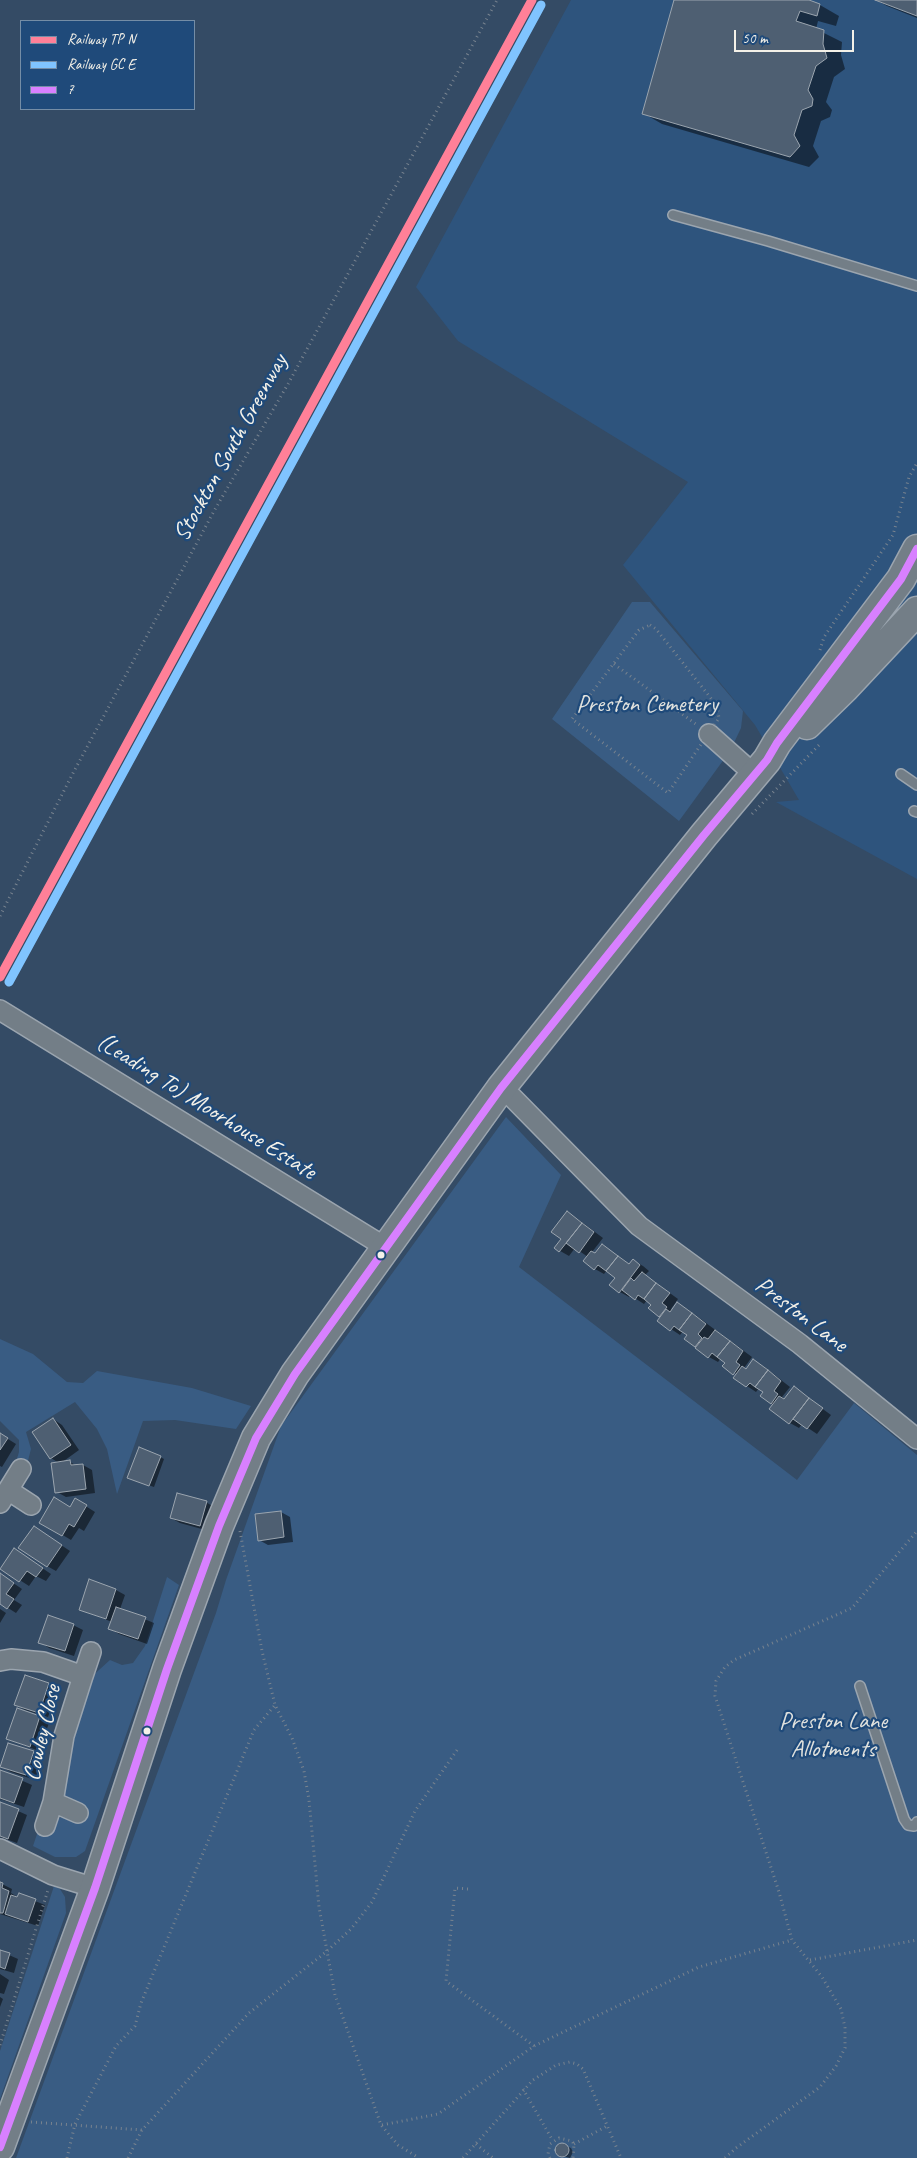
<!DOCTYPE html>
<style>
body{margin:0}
#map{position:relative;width:917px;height:2158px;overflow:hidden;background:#344b65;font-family:Caveat,sans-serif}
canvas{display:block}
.legend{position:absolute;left:20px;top:20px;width:175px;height:90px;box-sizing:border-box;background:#1f4a7a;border:1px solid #748da6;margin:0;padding:6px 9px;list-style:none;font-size:15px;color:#f4f1e8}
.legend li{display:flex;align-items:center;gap:10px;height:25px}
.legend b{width:25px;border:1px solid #748da6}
.scale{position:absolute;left:734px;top:30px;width:120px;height:22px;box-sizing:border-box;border:2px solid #f4f1e8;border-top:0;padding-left:6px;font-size:15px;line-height:18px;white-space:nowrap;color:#f4f1e8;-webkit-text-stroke:4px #1f4a7a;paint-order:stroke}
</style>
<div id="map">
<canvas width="917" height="2158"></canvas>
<ul class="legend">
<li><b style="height:6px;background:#ff8098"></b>Railway TP N</li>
<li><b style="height:6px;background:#80c4ff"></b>Railway GC E</li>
<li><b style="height:6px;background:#d880ff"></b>7</li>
</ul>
<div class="scale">50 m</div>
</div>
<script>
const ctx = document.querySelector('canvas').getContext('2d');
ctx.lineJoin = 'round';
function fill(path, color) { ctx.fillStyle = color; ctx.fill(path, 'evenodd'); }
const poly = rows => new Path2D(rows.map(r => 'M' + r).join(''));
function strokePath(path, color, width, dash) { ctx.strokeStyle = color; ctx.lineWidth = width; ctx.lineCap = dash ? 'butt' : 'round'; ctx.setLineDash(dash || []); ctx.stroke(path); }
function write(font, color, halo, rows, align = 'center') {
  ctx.font = font + ' Caveat,sans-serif'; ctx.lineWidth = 4.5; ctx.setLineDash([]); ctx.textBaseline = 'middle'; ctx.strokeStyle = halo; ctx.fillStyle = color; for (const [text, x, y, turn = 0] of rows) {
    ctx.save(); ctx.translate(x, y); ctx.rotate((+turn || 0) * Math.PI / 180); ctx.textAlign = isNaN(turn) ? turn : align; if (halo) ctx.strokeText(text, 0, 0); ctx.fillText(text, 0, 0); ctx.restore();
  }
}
fill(poly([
 [571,0,917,0,917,879,776,802,799,800,755,725,623,565,688,482,458,341,416,287]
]), '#2e547d');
fill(poly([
 [632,602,650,602,743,711,741,728,730,751,679,821,552,719],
 [506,1117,561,1175,519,1267,797,1480,854,1403,917,1455,917,2158,16,2158,216,1613,226,1580,281,1426],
 [0,1339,33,1354,67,1382,83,1383,97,1371,192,1388,251,1406,236,1429,175,1420,143,1421,117,1494,107,1449,97,1429,75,1402,26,1432,31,1449,25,1472,15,1465,19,1452,19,1440,0,1421],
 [167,1577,179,1585,85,1851,76,1857,55,1857,33,1846,39,1828,64,1816,65,1799,63,1794,74,1722,89,1679,110,1660,122,1665,133,1663,145,1646],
 [54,1886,60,1889,65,1897,66,1913,0,2099,0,2051]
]), '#395c83');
fill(poly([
 [676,0,804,0,820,5,839,16,836,26,818,21,816,29,842,42,841,55,845,69,834,77,826,102,832,110,830,117,821,121,813,146,819,157,809,167,662,124,643,113],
 [876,0,917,0,917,18,887,6],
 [576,1218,603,1238,592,1252,595,1254,602,1245,630,1265,634,1261,643,1266,649,1271,645,1275,678,1299,671,1309,672,1311,687,1309,752,1357,744,1368,747,1370,763,1366,790,1387,782,1397,785,1399,794,1388,831,1415,817,1434,802,1424,799,1428,790,1423,774,1405,762,1396,765,1392,759,1388,756,1392,735,1378,737,1375,721,1358,718,1362,709,1357,686,1339,689,1335,683,1331,680,1335,659,1321,662,1317,647,1300,644,1304,630,1295,629,1297,620,1292,616,1278,607,1270,604,1274,595,1269,588,1257,575,1248,569,1256,555,1248],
 [53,1419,62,1425,79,1450,61,1463,70,1462,77,1466,83,1465,92,1470,95,1493,66,1497,57,1492,59,1463,51,1458],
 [0,1434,16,1444,2,1467,0,1466],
 [160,1457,164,1459,154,1487,133,1480],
 [76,1500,95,1512,84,1531,79,1528,71,1540,41,1522,71,1508],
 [206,1502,215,1508,209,1531,180,1523,171,1518],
 [281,1512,290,1517,293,1542,268,1545,259,1540],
 [43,1533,70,1551,56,1571,47,1566],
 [23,1555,51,1574,46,1581,36,1576,29,1586,1,1568],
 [0,1574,22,1589,14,1600,22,1605,16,1613,0,1603],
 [116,1590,125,1595,120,1609,154,1623,147,1644,119,1634,109,1628,112,1622,80,1609],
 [0,1609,6,1613,0,1623],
 [73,1625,83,1630,74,1656,49,1648,40,1642],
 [49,1684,58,1690,48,1717,25,1710,16,1705],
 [17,1710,49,1723,39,1751,8,1739],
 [33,1753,42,1758,35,1780,11,1772,2,1767],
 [0,1771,32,1785,24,1807,0,1799],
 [0,1803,27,1815,17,1843,0,1837],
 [0,1883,12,1889,11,1893,19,1898,20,1895,45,1905,38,1926,0,1914],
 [0,1951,18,1959,14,1973,0,1969],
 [0,1974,9,1980,4,1994,0,1993],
 [0,1997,3,1999,0,2007],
 [561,2144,571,2148,573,2152,570,2158,559,2155,557,2151,557,2147]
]), '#0007');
const building = poly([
 [674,0,809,0,820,4,817,16,800,11,796,21,824,30,823,44,827,58,816,66,808,90,813,99,812,106,802,110,794,135,800,146,790,157,642,114,674,0],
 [875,0,917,0,917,16,875,0],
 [567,1211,582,1223,559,1252,554,1248,561,1239,551,1232,567,1211],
 [582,1223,594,1232,579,1253,566,1243,582,1223],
 [602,1244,618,1256,606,1271,598,1265,594,1270,583,1261,591,1251,595,1253,602,1244],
 [618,1256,629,1264,633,1259,640,1265,619,1293,609,1285,615,1278,606,1271,618,1256],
 [642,1272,656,1283,644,1299,638,1295,635,1300,622,1290,631,1278,634,1281,642,1272],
 [656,1283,670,1293,662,1303,667,1307,659,1317,648,1308,651,1305,644,1299,656,1283],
 [677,1302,692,1313,679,1330,674,1326,670,1331,657,1321,666,1309,670,1312,677,1302],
 [692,1313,706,1324,698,1334,702,1338,695,1347,684,1339,687,1335,679,1330,692,1313],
 [715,1330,730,1341,717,1357,712,1353,708,1358,695,1348,704,1337,708,1339,715,1330],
 [730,1341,743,1351,736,1362,740,1365,733,1375,722,1366,725,1363,717,1357,730,1341],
 [753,1359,768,1370,755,1387,750,1383,746,1387,733,1378,742,1366,746,1369,753,1359],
 [768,1370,781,1381,774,1391,778,1394,771,1404,760,1396,763,1392,755,1387,768,1370],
 [794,1386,809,1398,789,1424,769,1409,779,1396,784,1399,794,1386],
 [809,1398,823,1408,807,1429,793,1419,809,1398],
 [53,1418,71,1445,50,1459,32,1432,53,1418],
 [0,1433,8,1438,0,1450,0,1433],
 [139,1447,161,1456,149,1486,127,1478,139,1447],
 [70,1460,71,1465,83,1464,86,1489,55,1493,51,1463,70,1460],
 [177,1493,207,1501,200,1526,170,1518,177,1493],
 [54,1497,70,1507,75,1498,87,1505,74,1527,69,1524,62,1536,39,1523,54,1497],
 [281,1511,284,1537,258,1541,255,1514,281,1511],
 [34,1526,62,1545,47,1567,18,1548,34,1526],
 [14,1548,43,1568,36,1577,27,1571,19,1582,0,1569,14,1548],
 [0,1573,14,1583,6,1594,14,1599,7,1609,0,1604,0,1573],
 [89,1579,116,1589,106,1619,79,1610,89,1579],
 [116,1607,146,1617,138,1639,108,1629,116,1607],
 [48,1615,74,1624,65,1651,38,1643,48,1615],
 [25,1675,49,1683,39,1713,14,1705,25,1675],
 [17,1708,40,1716,30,1747,6,1739,17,1708],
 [8,1743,34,1751,26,1775,0,1767,8,1743],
 [0,1770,23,1778,14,1803,0,1798,0,1770],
 [0,1802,19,1809,8,1839,0,1836,0,1802],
 [0,1882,3,1883,2,1888,9,1891,3,1913,0,1913,0,1882],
 [19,1893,36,1899,28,1922,5,1914,11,1895,17,1897,19,1893],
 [0,1950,10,1953,5,1969,0,1967,0,1950],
 '555 2150a7 7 0 1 1 14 0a7 7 0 1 1-14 0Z'
]);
fill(building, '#4e5f72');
strokePath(building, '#9ba5af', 1);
const lane = poly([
 [673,215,768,241,917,286],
 [901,774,917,785],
 [914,811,917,812],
 [860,1686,904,1819,908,1825,914,1826,917,1822]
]);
const street = poly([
 [709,734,755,775],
 [0,1010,385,1247],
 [501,1088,512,1097,639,1226,800,1344,917,1439],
 [8,1490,31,1505],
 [0,1503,21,1469],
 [0,1661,11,1659,43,1662,83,1676,64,1736,53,1802,45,1826],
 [83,1676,91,1652],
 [53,1802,78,1813],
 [0,1849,53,1875,95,1888]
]);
const primary = poly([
 [807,725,845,688,917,611],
 [0,2147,95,1888,167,1669,219,1526,256,1438,295,1374,501,1088,704,835,767,760,777,743,901,579,917,549]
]);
strokePath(lane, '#9ba5af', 12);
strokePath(street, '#9ba5af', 22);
strokePath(primary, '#9ba5af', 31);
strokePath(poly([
 [650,625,656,629,717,706,719,718,668,793,572,719,639,630,650,625],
 [820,650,824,637,893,535,909,477,917,463],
 [614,664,697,725],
 [752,814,821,743],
 [0,916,72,775,214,511,288,384,497,0],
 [240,1531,262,1651,275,1705,292,1738,304,1771,309,1800,319,1907,335,1995,381,2125,398,2145,419,2158],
 [468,1889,455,1888,446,1981,534,2046],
 [810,1960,917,1940],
 [0,2045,48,1890],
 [523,2089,553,2141],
 [31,2122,142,2130],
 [382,2125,438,2114,534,2046,699,1967,792,1940],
 [476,2144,493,2158],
 [574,2144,607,2126],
 [67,2158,75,2124,116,2046,135,2026,141,2003,254,1730,275,1705],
 [128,2158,142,2130,249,2013,326,1952,351,1929,372,1902,415,1811,457,1750],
 [463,2158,533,2080,556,2065,570,2062,577,2064,583,2069,621,2158],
 [550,2158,548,2154,550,2144,559,2138,572,2141,574,2144,573,2158],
 [725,2158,736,2148,820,2087,836,2066,845,2048,845,2028,841,2009,822,1977,792,1940,779,1892,715,1696,716,1681,725,1667,734,1660,852,1608,917,1531]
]), '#78838f', 3, [1, 4]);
strokePath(lane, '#737e87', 9);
strokePath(street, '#737e87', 19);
strokePath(primary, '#737e87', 28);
strokePath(poly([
 [0,2147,95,1888,167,1669,219,1526,256,1438,295,1374,501,1088,704,835,767,760,777,743,901,579,917,549]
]), '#d880ff', 8);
strokePath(poly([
 [0,977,532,0]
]), '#ff8098', 9);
strokePath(poly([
 [9,982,541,5]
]), '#80c4ff', 9);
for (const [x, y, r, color] of [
 [381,1255,4.5,"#f4f1e8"],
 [147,1731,4.5,"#f4f1e8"]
]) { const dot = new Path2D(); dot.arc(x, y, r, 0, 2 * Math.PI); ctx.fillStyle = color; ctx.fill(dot); strokePath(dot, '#1f4a7a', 2); }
write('24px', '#f4f1e8', '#1f4a7a', [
 ["Stockton South Greenway",231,448,-61],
 ["(Leading To) Moorhouse Estate",206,1107,32],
 ["Preston Lane",801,1315,37],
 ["Cowley Close",43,1733,-77]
]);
write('24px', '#e1e2de', '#1f4a7a', [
 ["Preston Cemetery",647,705],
 ["Preston Lane",833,1722],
 ["Allotments",833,1750]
]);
</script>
